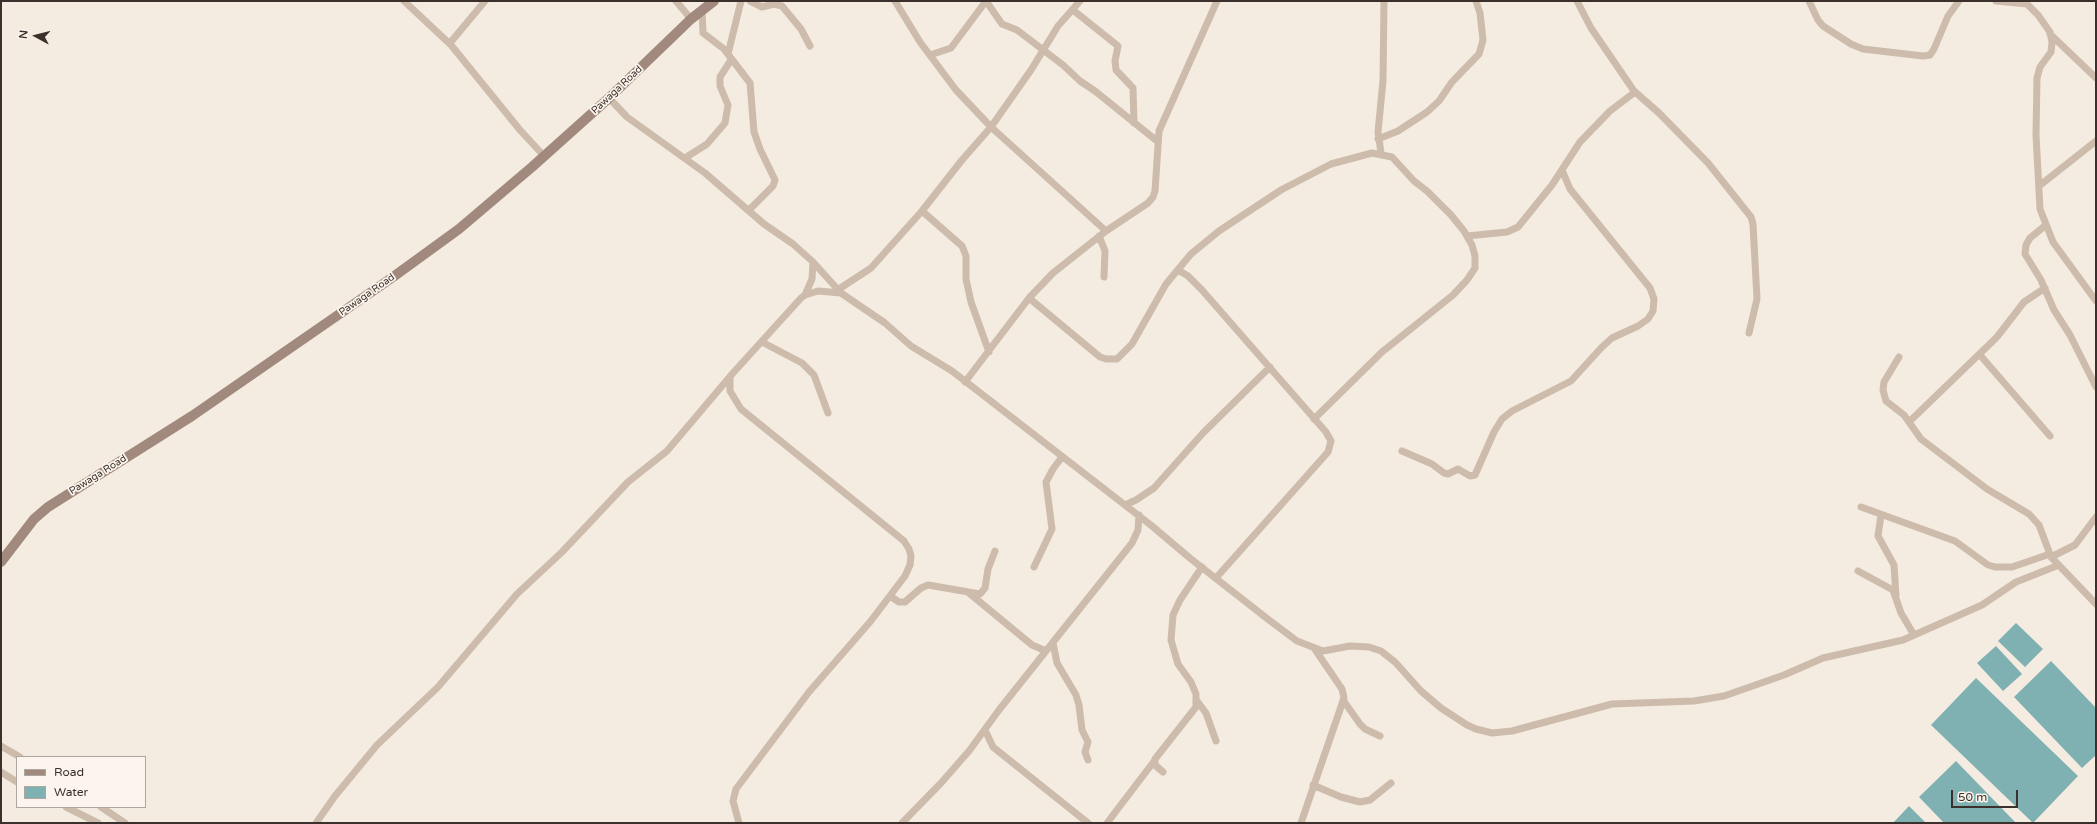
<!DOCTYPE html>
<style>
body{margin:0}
#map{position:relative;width:2097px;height:824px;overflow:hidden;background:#f4ebe1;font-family:"Varela Round",sans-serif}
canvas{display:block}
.frame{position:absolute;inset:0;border:2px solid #3b302b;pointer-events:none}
.legend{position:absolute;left:16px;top:756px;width:130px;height:52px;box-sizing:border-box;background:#fbf5ee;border:1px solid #aea6a0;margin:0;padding:5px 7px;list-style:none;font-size:12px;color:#3b302b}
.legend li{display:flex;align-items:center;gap:8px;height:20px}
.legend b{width:20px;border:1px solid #aea6a0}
.north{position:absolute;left:16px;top:16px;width:40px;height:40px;-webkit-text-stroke:3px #fbf5ee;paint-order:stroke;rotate:277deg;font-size:11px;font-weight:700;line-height:16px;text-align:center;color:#3b302b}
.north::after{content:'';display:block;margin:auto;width:14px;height:18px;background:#3b302b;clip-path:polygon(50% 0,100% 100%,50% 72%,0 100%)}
.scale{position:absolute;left:1951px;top:790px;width:67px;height:18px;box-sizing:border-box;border:2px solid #3b302b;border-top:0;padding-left:5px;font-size:12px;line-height:14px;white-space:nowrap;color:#3b302b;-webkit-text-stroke:3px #fbf5ee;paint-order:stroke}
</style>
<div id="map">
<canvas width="2097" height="824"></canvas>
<div class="frame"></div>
<ul class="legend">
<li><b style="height:5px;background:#a18a7d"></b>Road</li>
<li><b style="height:11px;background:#7fb0b2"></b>Water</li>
</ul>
<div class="north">N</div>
<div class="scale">50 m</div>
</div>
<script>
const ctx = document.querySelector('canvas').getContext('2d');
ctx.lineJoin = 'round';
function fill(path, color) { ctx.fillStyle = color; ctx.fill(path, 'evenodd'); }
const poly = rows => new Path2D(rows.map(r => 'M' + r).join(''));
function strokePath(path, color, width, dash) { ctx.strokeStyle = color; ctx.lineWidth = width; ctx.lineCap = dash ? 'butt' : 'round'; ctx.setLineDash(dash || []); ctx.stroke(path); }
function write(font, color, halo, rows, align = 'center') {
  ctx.font = font + ' "Varela Round",sans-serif'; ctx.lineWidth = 3.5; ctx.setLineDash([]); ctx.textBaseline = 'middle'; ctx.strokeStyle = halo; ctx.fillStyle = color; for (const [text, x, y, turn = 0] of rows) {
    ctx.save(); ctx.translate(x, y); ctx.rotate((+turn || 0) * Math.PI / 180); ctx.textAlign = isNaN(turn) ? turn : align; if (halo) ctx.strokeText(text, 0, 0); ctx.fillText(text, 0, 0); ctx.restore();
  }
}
fill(poly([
 [2016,623,2043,649,2025,667,1998,641],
 [1996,646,2022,674,2003,691,1977,663],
 [2051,661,2096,708,2096,755,2082,768,2014,697],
 [1976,678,2078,776,2033,823,1931,725],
 [1956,761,2016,823,1944,823,1919,797],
 [1909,806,1926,823,1893,823]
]), '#7fb0b2');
strokePath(poly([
 [404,1,451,45,520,130,544,156],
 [676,1,691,19],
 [750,1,762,7,774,4,782,6,801,29,810,46],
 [895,1,920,42,956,90,991,127,1106,231],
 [986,1,1002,24,1017,30,1063,65,1080,81,1095,91,1157,141],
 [1577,1,1591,28,1634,91,1659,113,1708,163,1751,217,1753,224,1757,299,1749,333],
 [1809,1,1818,20,1823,26,1851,44,1863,49,1923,56,1930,55,1934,49,1948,16,1959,1],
 [1996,1,2027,4],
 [2024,1,2038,15,2050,32,2052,42,2051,52,2040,67,2037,78,2036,135,2040,209,2053,242,2096,301],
 [702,10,703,33,724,49,750,83,754,132,760,149,775,180,773,186,749,210],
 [1073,10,1118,46,1115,61,1116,70,1133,88,1134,123],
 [2050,34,2096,78],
 [450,43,485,1],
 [728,54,741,1],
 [930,55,951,48,986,1],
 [609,98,627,117,705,173,764,224,793,244,813,262,841,293,885,323,911,346,952,371,1152,526,1191,559,1269,620,1297,641,1323,651,1350,646,1369,647,1381,651,1395,662,1421,691,1441,708,1467,725,1476,729,1492,733,1512,731,1612,704,1694,701,1724,696,1784,675,1823,658,1903,640,1982,605,2016,582,2059,565],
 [1378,139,1398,131,1427,112,1439,101,1452,82,1479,54,1483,40,1480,13,1476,1],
 [1381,153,1378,132,1383,81,1384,1],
 [685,158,707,144,725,123,728,105,720,86,720,77,731,60],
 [2039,186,2096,141],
 [922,211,962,246,966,256,966,279,971,302,989,352],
 [2046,225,2030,238,2026,245,2025,254,2041,280,2054,310,2070,335,2096,387],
 [1099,236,1105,251,1104,277],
 [1467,236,1507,232,1518,227,1552,185,1580,142,1610,111,1635,92],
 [1178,270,1188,276,1202,290,1326,432,1331,441,1328,452,1216,578],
 [839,289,871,268,922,211,962,160,991,127,1031,70,1058,26,1080,1],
 [805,295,812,279,813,262],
 [1029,298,1100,357,1106,359,1117,359,1132,344,1166,284,1191,254,1219,231,1281,190,1331,164,1372,153,1392,157,1414,181,1427,191,1451,215,1464,231,1472,245,1475,256,1475,268,1467,280,1453,295,1382,352,1314,419],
 [762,342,802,363,814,375,828,413],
 [1980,355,2050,436],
 [1899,357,1884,382,1883,390,1886,401,1904,415,1921,439,1987,489,2029,514,2039,525,2051,557,2096,604],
 [730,377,730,391,741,409,904,541,909,549,911,556,910,565,905,576,870,622,809,692,736,789,733,801,739,823],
 [965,382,1029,298,1053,273,1106,231,1148,203,1153,197,1155,191,1159,131,1217,1],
 [1909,422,1997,337,2024,302,2045,288],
 [1402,451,1432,464,1444,473,1448,474,1458,469,1470,476,1475,475,1494,432,1502,419,1512,411,1571,381,1602,347,1612,338,1638,326,1648,319,1653,311,1654,299,1650,288,1570,189,1562,170],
 [1125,505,1136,500,1154,488,1203,433,1270,367],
 [1861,507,1955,541,1988,565,1995,567,2012,567,2050,554],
 [1881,515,1878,536,1894,565,1896,596],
 [2051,557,2075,545,2096,517],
 [1034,567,1052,529,1046,482,1053,469,1062,457],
 [1858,571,1893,590,1901,613,1914,635],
 [969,593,1032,645,1046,651],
 [890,596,899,602,905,602,921,588,928,585,980,594,985,588,988,569,995,551],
 [1053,643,1057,663,1076,695,1079,705,1082,730,1088,742,1085,752,1088,760],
 [1343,700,1360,724,1365,729,1380,736],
 [1197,701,1206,713,1216,741],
 [985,730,993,747,1088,823],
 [1,746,20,757],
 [1,772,17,782],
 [1163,772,1155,765,1155,759,1196,707,1196,694,1191,682,1178,664,1171,640,1173,615,1180,600,1202,567],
 [1313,785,1341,797,1360,802,1370,800,1391,783],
 [66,807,98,823],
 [101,807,125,823],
 [316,823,335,796,377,745,438,687,517,594,562,552,628,482,667,451,733,373,801,298,805,295,818,291,841,293],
 [902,823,941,783,969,751,999,710,1132,543,1138,530,1139,515],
 [1107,823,1155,760],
 [1301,823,1344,698,1342,689,1314,648]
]), '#cdbbac', 7);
strokePath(poly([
 [1,562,34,519,48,507,192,416,393,277,459,229,532,167,609,98,691,19,714,1]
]), '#a18a7d', 10);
write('10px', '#3b302b', '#fbf5ee', [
 ["Pawaga Road",617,90,-43],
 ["Pawaga Road",367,295,-35],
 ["Pawaga Road",98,475,-32]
]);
</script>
